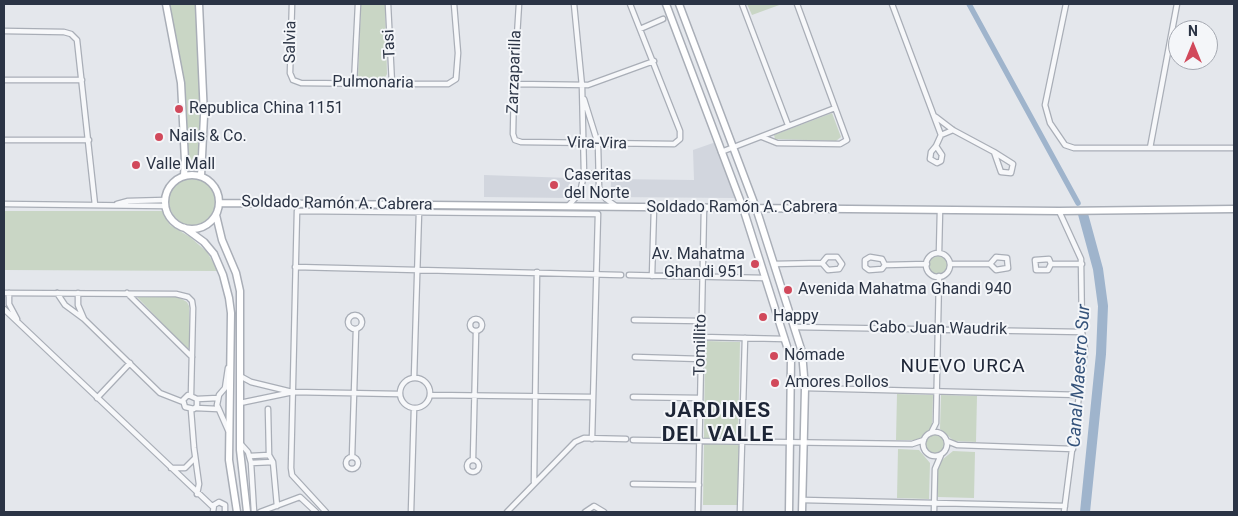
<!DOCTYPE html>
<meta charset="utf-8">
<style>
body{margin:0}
#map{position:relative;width:1238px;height:516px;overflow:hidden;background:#e4e7ec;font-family:Roboto,sans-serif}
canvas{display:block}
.frame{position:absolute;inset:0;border:5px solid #2b3445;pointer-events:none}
.north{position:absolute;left:1168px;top:20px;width:50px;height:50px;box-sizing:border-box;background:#f4f6f9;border:1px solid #a4a8b1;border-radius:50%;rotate:0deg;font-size:14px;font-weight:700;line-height:20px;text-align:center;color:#2b3445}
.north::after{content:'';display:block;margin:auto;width:18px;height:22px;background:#d1495b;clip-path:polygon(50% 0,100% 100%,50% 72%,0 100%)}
</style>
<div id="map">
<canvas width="1238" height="516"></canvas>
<div class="frame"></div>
<div class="north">N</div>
</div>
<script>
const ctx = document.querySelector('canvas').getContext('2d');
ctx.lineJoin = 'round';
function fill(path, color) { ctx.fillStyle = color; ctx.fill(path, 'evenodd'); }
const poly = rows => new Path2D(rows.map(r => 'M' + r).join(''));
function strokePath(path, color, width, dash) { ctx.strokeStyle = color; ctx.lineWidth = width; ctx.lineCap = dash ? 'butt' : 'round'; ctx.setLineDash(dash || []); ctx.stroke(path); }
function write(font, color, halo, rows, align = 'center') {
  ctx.font = font + ' Roboto,sans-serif'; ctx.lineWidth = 4; ctx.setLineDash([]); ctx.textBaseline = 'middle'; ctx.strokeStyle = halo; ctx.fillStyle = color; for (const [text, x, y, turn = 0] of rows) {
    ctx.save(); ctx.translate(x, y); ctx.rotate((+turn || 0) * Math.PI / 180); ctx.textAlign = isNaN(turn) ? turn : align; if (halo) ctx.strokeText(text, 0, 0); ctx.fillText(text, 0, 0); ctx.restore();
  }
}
fill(poly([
 [716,142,735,198,611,197,611,179,694,180,693,150],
 [484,175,570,178,569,198,484,197]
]), '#d2d6de');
fill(poly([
 [168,4,195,4,197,17,200,118,197,168,192,171,188,167,185,98],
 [361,4,385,4,387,74,384,79,361,79,358,76],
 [747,4,782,4,752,15],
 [832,113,841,137,836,141,775,139,774,135],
 '169 201a25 25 0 1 1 50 0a25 25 0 1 1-50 0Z',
 [4,211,162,211,170,225,190,237,207,252,218,271,4,270],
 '927 265a12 12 0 1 1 24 0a12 12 0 1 1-24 0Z',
 [136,296,178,297,187,302,189,306,190,347,187,349],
 [705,341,740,342,738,438,704,438],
 [897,394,933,395,932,429,918,440,896,440],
 [941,395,977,396,976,442,954,441,940,429],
 '923 444a12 12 0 1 1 24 0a12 12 0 1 1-24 0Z',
 [704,444,739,444,738,505,703,505],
 [898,449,919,450,930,463,929,499,897,498],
 [953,451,975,452,974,498,938,497,938,463]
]), '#c9d6c5');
strokePath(poly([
 [969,4,1078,203]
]), '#9fb4cc', 5.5);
strokePath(poly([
 [1083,214,1098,269,1103,306,1101,354,1085,512]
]), '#9fb4cc', 10);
const street = poly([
 [292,4,290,73,293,80,301,83,392,84,448,84,456,79,458,53,454,4],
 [388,4,392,84],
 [519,4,514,84,513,134,515,140,521,142,674,144,680,139,680,131,630,4],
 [742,4,788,125],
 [892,4,941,135],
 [1066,4,1045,105,1050,123,1065,145,1074,148,1234,148],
 [640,29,663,19],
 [4,31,64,32,71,34,77,40,95,205],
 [4,80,82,80],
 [354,84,358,4],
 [514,84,588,85,654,61],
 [584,99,598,144,599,187,606,199,616,206],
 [936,117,953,130,994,152,1001,172,1011,173,1013,164,994,152],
 [762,137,777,143,840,144,847,140,797,4],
 [4,140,89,140],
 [936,146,942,155,941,161,937,163,930,159,931,152,936,146,941,135,953,130],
 [1150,148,1177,4],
 [721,152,835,108],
 [584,174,598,174],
 [4,204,165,206],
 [117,204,128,201,165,200],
 [568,206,580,193,584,174,582,86,574,4],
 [1059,211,1081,259,1082,332,1085,349,1064,512],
 [939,253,940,210],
 '926 265a12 12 0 1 1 24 0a12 12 0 1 1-24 0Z',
 [774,264,822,263,828,270,839,269,842,264,837,257,827,257,822,263],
 [950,264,990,264,996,270,1008,268,1007,258,996,257,990,264],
 [1051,264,1048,270,1036,270,1035,260,1049,259,1051,264,1082,264],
 [885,265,882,269,869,270,865,267,865,260,870,257,882,259,885,265,927,264],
 [295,267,621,275],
 [629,275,765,278],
 [652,276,654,208],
 [4,293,176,294,188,297,192,301,193,308,191,395],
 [9,293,9,304,17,319],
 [57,293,65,305,84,319,78,305,78,293],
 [127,293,192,357],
 [4,309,213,507],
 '348 322a7 7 0 1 1 14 0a7 7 0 1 1-14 0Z',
 '470 325a6 6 0 1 1 12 0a6 6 0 1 1-12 0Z',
 [84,319,160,393,183,402],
 [634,320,702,321],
 [794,327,1082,332],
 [701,337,785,339],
 [635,357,701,359],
 [228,368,225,388,219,395,217,405,228,430],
 [240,376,251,382,292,392],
 '400 393a15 15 0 1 1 30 0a15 15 0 1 1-30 0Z',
 [414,378,419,212],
 [805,388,1080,395],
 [430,395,593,397],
 [633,397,700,398],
 [97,398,130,363],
 [197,399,197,406,194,409,185,407,183,400,188,395,197,399,218,398],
 [240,403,293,392,399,394],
 [196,408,218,409],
 [268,409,269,455,273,462,277,506],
 [191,410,194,448,199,484,197,494],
 '923 444a12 12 0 1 1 24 0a12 12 0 1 1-24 0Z',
 [931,433,936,423,939,276],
 [633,440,912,444,924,440],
 [947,441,957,445,1073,449],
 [240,443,248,452,251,463,254,512],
 [250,456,269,455],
 '346 463a6 6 0 1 1 12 0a6 6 0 1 1-12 0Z',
 [352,457,356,329],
 [473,459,476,332],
 '467 466a6 6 0 1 1 12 0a6 6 0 1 1-12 0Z',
 [251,463,273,462],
 [171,468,185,468,195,458],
 [534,482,537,272],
 [633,484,699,485],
 [803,500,1065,506],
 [213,512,214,505,219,502,225,505,225,512],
 [260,512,300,497,316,512],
 [326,512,292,475,291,468,297,211,598,214,592,439],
 [411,512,414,409],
 [507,512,575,442,584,438,626,439],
 [585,512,594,506,604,512],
 [698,512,704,208],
 [740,512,745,338],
 [934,512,935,469,941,455]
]);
const secondary = poly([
 [166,4,181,83,185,161,184,175],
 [199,4,204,116,201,176],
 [666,4,743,208,791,359,789,512],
 [679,4,756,208,802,352,805,388,802,512],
 '165 202a27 27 0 1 1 54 0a27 27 0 1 1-54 0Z',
 [220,203,1059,211,1234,209],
 [216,215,222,240,236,273,240,291,240,450,247,512],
 [185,228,204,242,214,254,223,275,229,298,231,313,229,460,237,512]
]);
strokePath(street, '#a9aeb7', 7);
strokePath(secondary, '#a9aeb7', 9);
strokePath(street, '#f7f8fa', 4.5);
strokePath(secondary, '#fff', 6);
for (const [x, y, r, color] of [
 [179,109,5,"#d1495b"],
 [159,137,5,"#d1495b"],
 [136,165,5,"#d1495b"],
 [554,185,5,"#d1495b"],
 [755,264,5,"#d1495b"],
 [788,290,5,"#d1495b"],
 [763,317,5,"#d1495b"],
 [774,356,5,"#d1495b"],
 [775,383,5,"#d1495b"]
]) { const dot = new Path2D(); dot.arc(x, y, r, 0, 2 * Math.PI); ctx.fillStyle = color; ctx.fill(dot); strokePath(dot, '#f4f6f9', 2); }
write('16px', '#2b3445', '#f4f6f9', [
 ["Salvia",291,42,-89],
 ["Tasi",390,44,-93],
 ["Zarzaparilla",515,72,-88],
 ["Pulmonaria",373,83,1],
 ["Vira-Vira",597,144,1],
 ["Soldado Ramón A. Cabrera",337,204,1],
 ["Soldado Ramón A. Cabrera",742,208],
 ["Cabo Juan Waudrik",938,329,1],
 ["Tomillito",701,345,-89]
]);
write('16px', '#2b3445', '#f4f6f9', [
 ["Republica China 1151",189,109],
 ["Nails & Co.",169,137],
 ["Valle Mall",146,165],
 ["Caseritas",564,176],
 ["del Norte",564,194],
 ["Av. Mahatma",745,255,"right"],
 ["Ghandi 951",745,273,"right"],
 ["Avenida Mahatma Ghandi 940",798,290],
 ["Happy",773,317],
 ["Nómade",784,356],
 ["Amores Pollos",785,383]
], 'left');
write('italic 18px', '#34527a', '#f4f6f9', [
 ["Canal Maestro Sur",1080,376,-86]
]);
ctx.letterSpacing = '1px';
write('19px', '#1d2536', '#f4f6f9', [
 ["NUEVO URCA",963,367]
]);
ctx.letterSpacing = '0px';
ctx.letterSpacing = '1px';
write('bold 21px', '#1d2536', '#f4f6f9', [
 ["JARDINES",718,412],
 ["DEL VALLE",718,436]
]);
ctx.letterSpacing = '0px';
</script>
